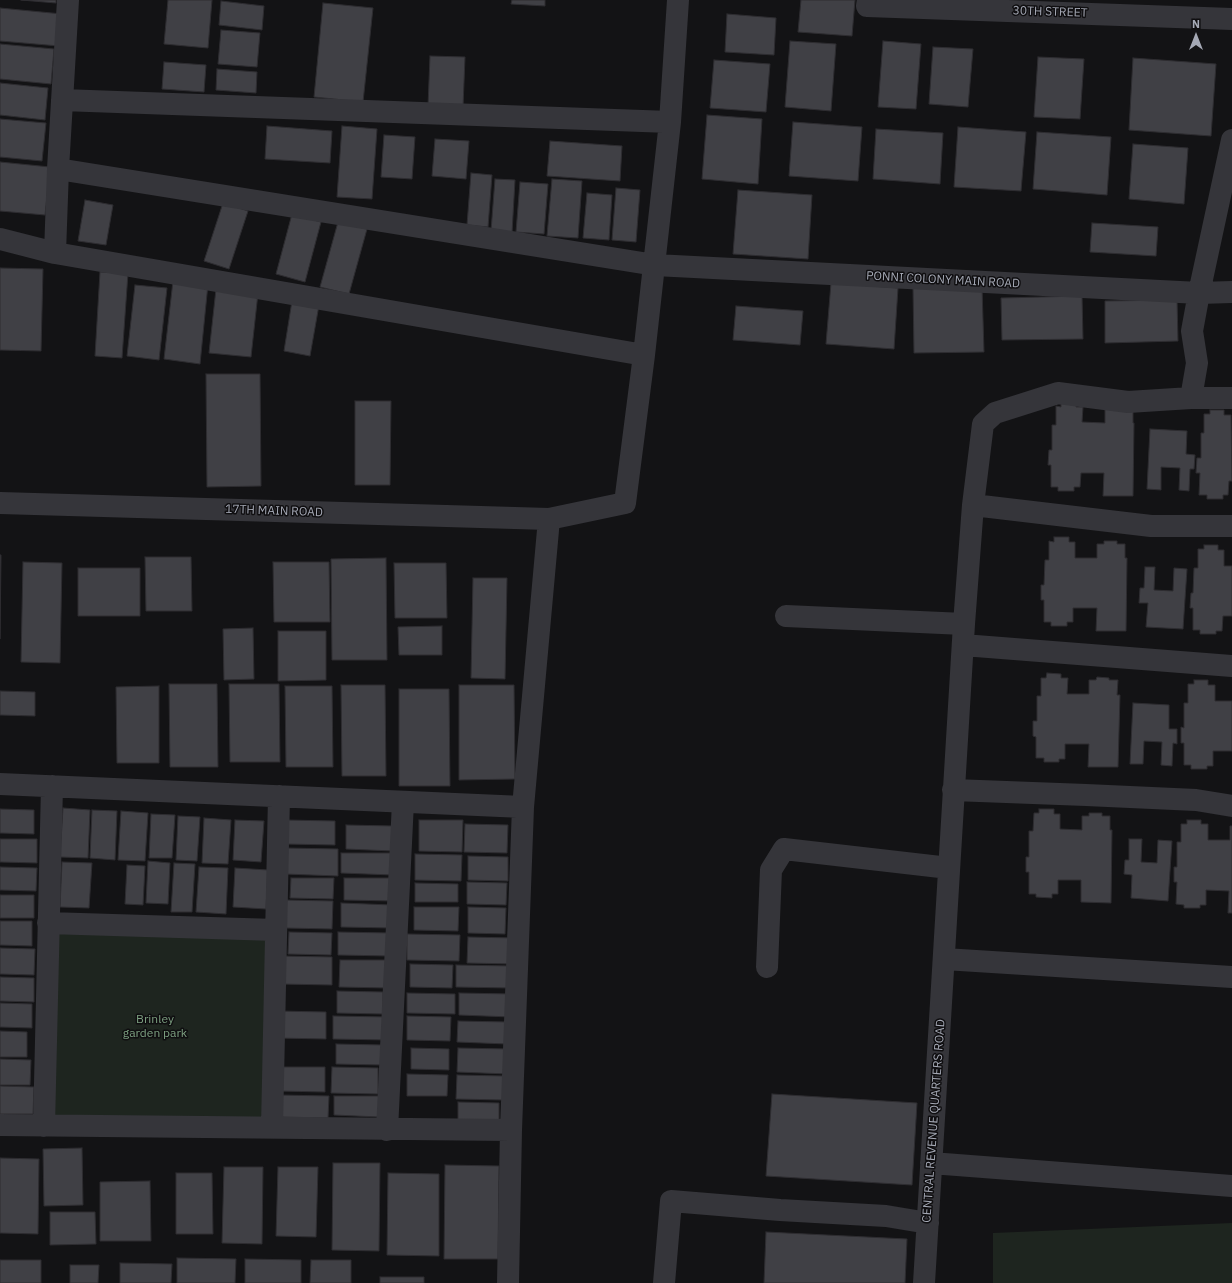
<!DOCTYPE html>
<style>
body{margin:0}
#map{position:relative;width:1232px;height:1283px;overflow:hidden;background:#131315;font-family:"IBM Plex Sans",sans-serif}
canvas{display:block}
.north{position:absolute;left:1176px;top:16px;width:40px;height:40px;-webkit-text-stroke:3px #0f0e10;paint-order:stroke;rotate:0deg;font-size:11px;font-weight:700;line-height:16px;text-align:center;color:#a5a9b5}
.north::after{content:'';display:block;margin:auto;width:14px;height:18px;background:#a5a9b5;clip-path:polygon(50% 0,100% 100%,50% 72%,0 100%)}
</style>
<div id="map">
<canvas width="1232" height="1283"></canvas>
<div class="north">N</div>
</div>
<script>
const g = document.querySelector('canvas').getContext('2d');
g.lineJoin = 'round';
function fillPath(path, color) { g.fillStyle = color; g.fill(path, 'evenodd'); }
const shape = rows => new Path2D(rows.map(r => 'M' + r).join(''));
function stroke(path, color, width, dash) { g.strokeStyle = color; g.lineWidth = width; g.lineCap = dash ? 'butt' : 'round'; g.setLineDash(dash || []); g.stroke(path); }
function write(font, color, halo, rows, align = 'center') {
  g.font = font + ' "IBM Plex Sans",sans-serif'; g.lineWidth = 3; g.setLineDash([]); g.textBaseline = 'middle'; g.strokeStyle = halo; g.fillStyle = color; for (const [text, x, y, turn = 0] of rows) {
    g.save(); g.translate(x, y); g.rotate((+turn || 0) * Math.PI / 180); g.textAlign = isNaN(turn) ? turn : align; if (halo) g.strokeText(text, 0, 0); g.fillText(text, 0, 0); g.restore();
  }
}
const green = shape([
 [48,923,276,930,272,1127,44,1126],
 [1232,1223,1232,1283,993,1283,993,1233]
]);
const building = shape([
 [21,0,56,0,56,3,21,0],
 [168,0,212,0,208,48,164,44,168,0],
 [512,0,545,0,545,6,511,4,512,0],
 [801,0,855,0,852,36,798,32,801,0],
 [221,1,264,6,262,30,219,25,221,1],
 [323,3,373,8,363,102,314,97,323,3],
 [0,8,62,14,59,46,0,41,0,8],
 [727,14,776,18,774,55,725,52,727,14],
 [221,30,260,33,257,67,218,64,221,30],
 [790,41,836,44,831,111,785,107,790,41],
 [883,41,921,44,916,109,878,107,883,41],
 [0,44,54,49,51,84,0,79,0,44],
 [933,47,973,49,968,107,929,104,933,47],
 [430,56,465,57,463,107,428,106,430,56],
 [1038,57,1084,59,1080,119,1034,117,1038,57],
 [1133,58,1216,64,1211,136,1129,130,1133,58],
 [714,60,770,64,766,112,710,108,714,60],
 [164,62,206,65,204,92,162,89,164,62],
 [217,69,257,72,256,93,216,90,217,69],
 [0,83,48,88,45,120,0,115,0,83],
 [707,115,762,119,758,184,702,179,707,115],
 [0,119,46,123,42,161,0,157,0,119],
 [793,122,862,127,858,181,789,176,793,122],
 [267,126,332,131,330,163,265,159,267,126],
 [342,126,377,129,372,199,337,197,342,126],
 [958,127,1026,132,1021,191,954,187,958,127],
 [876,129,943,133,940,184,873,179,876,129],
 [1037,132,1111,137,1107,195,1033,189,1037,132],
 [384,135,415,137,412,179,381,177,384,135],
 [435,139,469,141,466,179,432,176,435,139],
 [550,141,622,146,620,181,547,176,550,141],
 [1133,144,1188,148,1184,204,1129,199,1133,144],
 [0,162,50,167,45,215,0,211,0,162],
 [471,173,492,175,488,227,467,225,471,173],
 [495,179,515,180,512,233,491,231,495,179],
 [552,179,582,181,578,238,547,236,552,179],
 [520,182,548,184,544,234,516,232,520,182],
 [616,188,640,190,636,242,612,240,616,188],
 [738,190,812,195,808,259,733,254,738,190],
 [587,193,612,195,609,240,583,238,587,193],
 [85,200,113,205,106,245,78,241,85,200],
 [223,203,248,211,229,269,204,261,223,203],
 [292,214,321,222,305,282,276,274,292,214],
 [338,222,367,229,349,294,320,287,338,222],
 [1092,223,1158,227,1156,256,1090,252,1092,223],
 [0,268,43,269,41,351,0,350,0,268],
 [100,272,128,273,122,358,95,356,100,272],
 [173,281,208,284,200,364,164,359,173,281],
 [831,283,898,288,894,349,826,344,831,283],
 [135,285,167,288,159,360,127,356,135,285],
 [982,287,984,352,914,353,913,288,982,287],
 [216,289,258,293,251,357,209,353,216,289],
 [1082,296,1083,339,1002,340,1001,298,1082,296],
 [1177,300,1178,341,1105,343,1105,301,1177,300],
 [292,301,319,305,310,356,284,351,292,301],
 [736,306,803,311,800,345,733,340,736,306],
 [206,374,260,374,261,486,207,487,206,374],
 [355,401,391,401,390,485,355,485,355,401],
 [1061,402,1076,402,1076,407,1083,407,1082,422,1105,423,1105,409,1133,409,1133,423,1134,423,1133,496,1103,496,1104,473,1081,473,1080,487,1074,487,1074,491,1058,491,1058,487,1051,487,1051,465,1048,465,1049,450,1052,450,1052,425,1056,425,1056,406,1061,407,1061,402],
 [1210,410,1224,410,1224,415,1231,415,1232,481,1229,481,1228,495,1223,495,1223,499,1207,499,1207,495,1199,495,1200,473,1196,473,1197,458,1201,458,1201,433,1204,433,1204,414,1210,414,1210,410],
 [1150,429,1187,431,1186,454,1195,455,1194,469,1190,469,1189,491,1179,490,1180,468,1161,467,1161,490,1147,489,1150,429],
 [1054,537,1069,537,1069,542,1075,542,1075,558,1097,558,1097,544,1104,544,1104,541,1117,541,1117,544,1125,544,1125,558,1127,558,1126,631,1096,631,1097,608,1073,608,1073,622,1067,622,1067,626,1051,626,1051,622,1044,622,1044,600,1041,600,1041,585,1044,585,1045,560,1049,560,1049,541,1054,542,1054,537],
 [1204,545,1218,545,1218,550,1224,550,1224,566,1232,566,1232,616,1223,616,1222,631,1216,631,1216,634,1200,634,1200,630,1193,630,1193,608,1190,608,1191,593,1193,593,1194,568,1198,568,1198,549,1204,549,1204,545],
 [0,555,1,555,0,639,0,555],
 [145,557,191,557,192,611,146,611,145,557],
 [386,558,387,660,332,660,331,559,386,558],
 [23,562,62,563,60,663,21,662,23,562],
 [273,562,329,562,330,622,274,622,273,562],
 [394,563,446,563,447,618,395,618,394,563],
 [1145,567,1155,567,1154,590,1173,591,1174,568,1187,569,1183,629,1146,627,1148,603,1139,603,1140,588,1144,588,1145,567],
 [78,568,140,568,140,616,78,616,78,568],
 [473,578,507,578,505,679,471,678,473,578],
 [442,626,442,655,399,655,398,627,442,626],
 [253,628,254,679,224,680,223,629,253,628],
 [278,631,326,631,326,680,278,681,278,631],
 [1047,673,1061,674,1061,678,1068,678,1067,694,1089,694,1089,680,1096,680,1097,677,1109,678,1109,680,1118,680,1117,695,1120,695,1118,767,1088,767,1089,744,1065,744,1065,759,1059,759,1059,762,1044,762,1044,758,1036,758,1036,737,1033,736,1033,721,1037,721,1037,696,1041,696,1041,678,1046,678,1047,673],
 [1194,680,1208,680,1208,685,1215,685,1215,701,1232,701,1232,751,1213,751,1213,766,1207,766,1207,769,1191,769,1191,765,1184,765,1184,743,1181,743,1181,727,1184,728,1184,703,1188,703,1188,684,1194,684,1194,680],
 [169,684,217,684,218,767,170,767,169,684],
 [229,684,279,684,280,762,230,762,229,684],
 [341,685,385,685,386,776,342,776,341,685],
 [459,685,514,685,515,779,459,780,459,685],
 [159,686,159,763,117,763,116,687,159,686],
 [285,686,332,686,333,767,286,767,285,686],
 [399,689,449,689,450,786,399,786,399,689],
 [0,691,35,692,35,716,0,715,0,691],
 [1133,703,1169,705,1169,729,1177,729,1177,744,1173,743,1172,766,1161,765,1162,742,1144,741,1143,764,1130,764,1133,703],
 [63,808,90,810,88,858,60,857,63,808],
 [0,809,34,810,34,834,0,833,0,809],
 [1039,809,1054,809,1054,814,1060,814,1060,829,1082,830,1082,816,1089,816,1089,813,1102,813,1102,816,1110,816,1110,830,1112,830,1111,903,1081,902,1081,880,1058,880,1058,894,1052,894,1052,898,1036,897,1036,894,1029,894,1029,872,1026,872,1026,857,1029,857,1029,831,1033,831,1034,813,1039,813,1039,809],
 [92,810,117,811,115,860,90,858,92,810],
 [121,811,148,813,145,861,118,860,121,811],
 [151,814,175,815,172,858,149,858,151,814],
 [178,816,200,817,197,861,176,860,178,816],
 [204,818,231,820,228,864,202,863,204,818],
 [235,820,264,821,261,862,233,860,235,820],
 [286,820,335,821,335,845,285,844,286,820],
 [419,820,463,820,462,852,419,851,419,820],
 [1187,820,1201,820,1201,824,1208,824,1208,840,1230,840,1230,826,1232,826,1232,913,1228,913,1229,891,1206,890,1206,905,1200,905,1200,908,1184,908,1184,905,1176,904,1177,882,1174,882,1174,867,1177,867,1177,842,1181,842,1181,824,1187,824,1187,820],
 [465,824,508,825,507,853,464,852,465,824],
 [346,825,393,826,393,851,346,849,346,825],
 [0,839,37,839,37,863,0,862,0,839],
 [1129,839,1142,839,1141,862,1157,863,1158,840,1172,841,1168,901,1131,898,1132,875,1124,874,1125,860,1129,860,1129,839],
 [286,848,338,849,338,876,285,874,286,848],
 [341,853,393,853,393,875,341,873,341,853],
 [415,854,462,855,461,881,415,880,415,854],
 [468,856,508,857,508,881,468,880,468,856],
 [148,861,170,863,168,904,146,903,148,861],
 [62,862,92,863,89,908,60,907,62,862],
 [174,863,195,864,192,912,171,912,174,863],
 [127,865,145,866,143,905,125,904,127,865],
 [0,867,37,868,36,891,0,890,0,867],
 [199,867,228,868,226,914,196,912,199,867],
 [235,868,268,870,266,909,233,907,235,868],
 [291,878,334,878,333,899,290,898,291,878],
 [344,878,393,878,393,901,344,900,344,878],
 [467,882,507,883,506,905,467,904,467,882],
 [415,883,458,884,458,902,415,902,415,883],
 [0,895,34,895,34,918,0,918,0,895],
 [285,900,333,901,332,929,285,928,285,900],
 [341,903,392,905,391,928,341,927,341,903],
 [414,907,459,907,458,931,414,930,414,907],
 [468,907,506,908,505,934,468,933,468,907],
 [0,921,32,921,32,946,0,945,0,921],
 [289,932,332,933,331,955,288,954,289,932],
 [338,932,390,933,389,956,338,955,338,932],
 [407,934,460,935,459,961,407,960,407,934],
 [468,937,515,938,515,964,467,963,468,937],
 [0,948,35,949,34,975,0,974,0,948],
 [280,956,332,957,332,985,280,984,280,956],
 [340,960,387,960,387,988,339,987,340,960],
 [410,964,453,965,452,988,410,987,410,964],
 [456,965,511,966,510,988,456,987,456,965],
 [0,977,34,978,34,1002,0,1001,0,977],
 [337,991,383,992,383,1014,337,1013,337,991],
 [407,993,455,994,455,1014,407,1013,407,993],
 [459,993,511,994,511,1017,459,1015,459,993],
 [0,1003,32,1004,32,1028,0,1027,0,1003],
 [277,1011,326,1012,326,1039,276,1038,277,1011],
 [333,1016,388,1017,387,1040,333,1039,333,1016],
 [407,1016,451,1017,450,1041,407,1040,407,1016],
 [458,1021,508,1022,507,1044,457,1042,458,1021],
 [0,1031,27,1032,27,1057,0,1057,0,1031],
 [336,1044,383,1045,382,1065,336,1064,336,1044],
 [411,1048,449,1049,449,1070,411,1069,411,1048],
 [458,1048,508,1049,508,1074,457,1072,458,1048],
 [0,1059,31,1060,30,1085,0,1085,0,1059],
 [279,1067,325,1067,325,1092,278,1091,279,1067],
 [332,1067,378,1068,378,1094,331,1093,332,1067],
 [407,1074,448,1075,447,1096,407,1096,407,1074],
 [457,1075,503,1076,503,1100,456,1099,457,1075],
 [0,1086,34,1087,33,1114,0,1114,0,1086],
 [772,1094,917,1103,912,1185,766,1176,772,1094],
 [279,1095,329,1096,328,1118,279,1117,279,1095],
 [334,1096,379,1096,379,1117,334,1115,334,1096],
 [458,1102,499,1103,499,1127,458,1126,458,1102],
 [82,1148,83,1205,44,1206,43,1149,82,1148],
 [0,1158,39,1159,38,1234,0,1233,0,1158],
 [333,1163,380,1163,379,1251,332,1250,333,1163],
 [445,1165,499,1166,498,1259,444,1259,445,1165],
 [224,1167,263,1167,262,1244,222,1243,224,1167],
 [278,1167,318,1167,316,1237,276,1236,278,1167],
 [176,1173,212,1173,213,1234,176,1234,176,1173],
 [388,1173,439,1174,439,1256,387,1255,388,1173],
 [150,1181,151,1241,100,1241,100,1182,150,1181],
 [50,1212,95,1212,96,1244,50,1245,50,1212],
 [766,1232,907,1239,905,1283,764,1283,766,1232],
 [177,1258,236,1259,235,1283,177,1283,177,1258],
 [245,1259,301,1260,301,1283,245,1283,245,1259],
 [0,1260,41,1260,41,1283,0,1283,0,1260],
 [311,1260,351,1260,351,1283,310,1283,311,1260],
 [120,1263,172,1264,171,1283,120,1283,120,1263],
 [70,1265,99,1265,98,1283,70,1283,70,1265],
 [380,1277,424,1277,424,1283,380,1283,380,1277]
]);
const minor = shape([
 [868,0,867,6,1232,19],
 [62,100,670,122],
 [58,169,655,265,1199,293,1232,292],
 [0,239,55,253,644,355],
 [55,253,58,169,68,0],
 [1191,398,1232,398],
 [0,503,549,519],
 [973,505,1151,526,1232,526],
 [786,616,964,624],
 [963,645,1232,666],
 [0,784,523,807],
 [953,790,1086,795,1196,800,1232,806],
 [48,923,276,930],
 [944,959,1232,977],
 [767,967,771,870,784,849,949,868],
 [0,1125,511,1130],
 [44,1126,52,786],
 [272,1127,279,796],
 [387,1130,403,802],
 [931,1163,1232,1186],
 [508,1283,511,1130,523,807,549,519,625,503,644,355,670,122,678,0],
 [664,1283,671,1201,780,1210,886,1216,928,1223],
 [924,1283,964,624,973,505,983,424,995,413,1058,393,1128,402,1191,398,1197,363,1192,331,1199,293,1232,140]
]);
const streetNames = [
 ["30TH STREET",1050,12,2],
 ["PONNI COLONY MAIN ROAD",943,280,3],
 ["17TH MAIN ROAD",274,511,2],
 ["CENTRAL REVENUE QUARTERS ROAD",934,1121,-86]
];
const parkNames = [
 ["Brinley",155,1020],
 ["garden park",155,1034]
];
fillPath(green, '#1e251f');
fillPath(building, '#404045');
stroke(building, '#2e2d31', 1);
stroke(minor, '#35353a', 22);
write('12px', '#a5a9b5', '#0f0e10', streetNames);
write('12px', '#7da081', '#0f0e10', parkNames);
</script>
